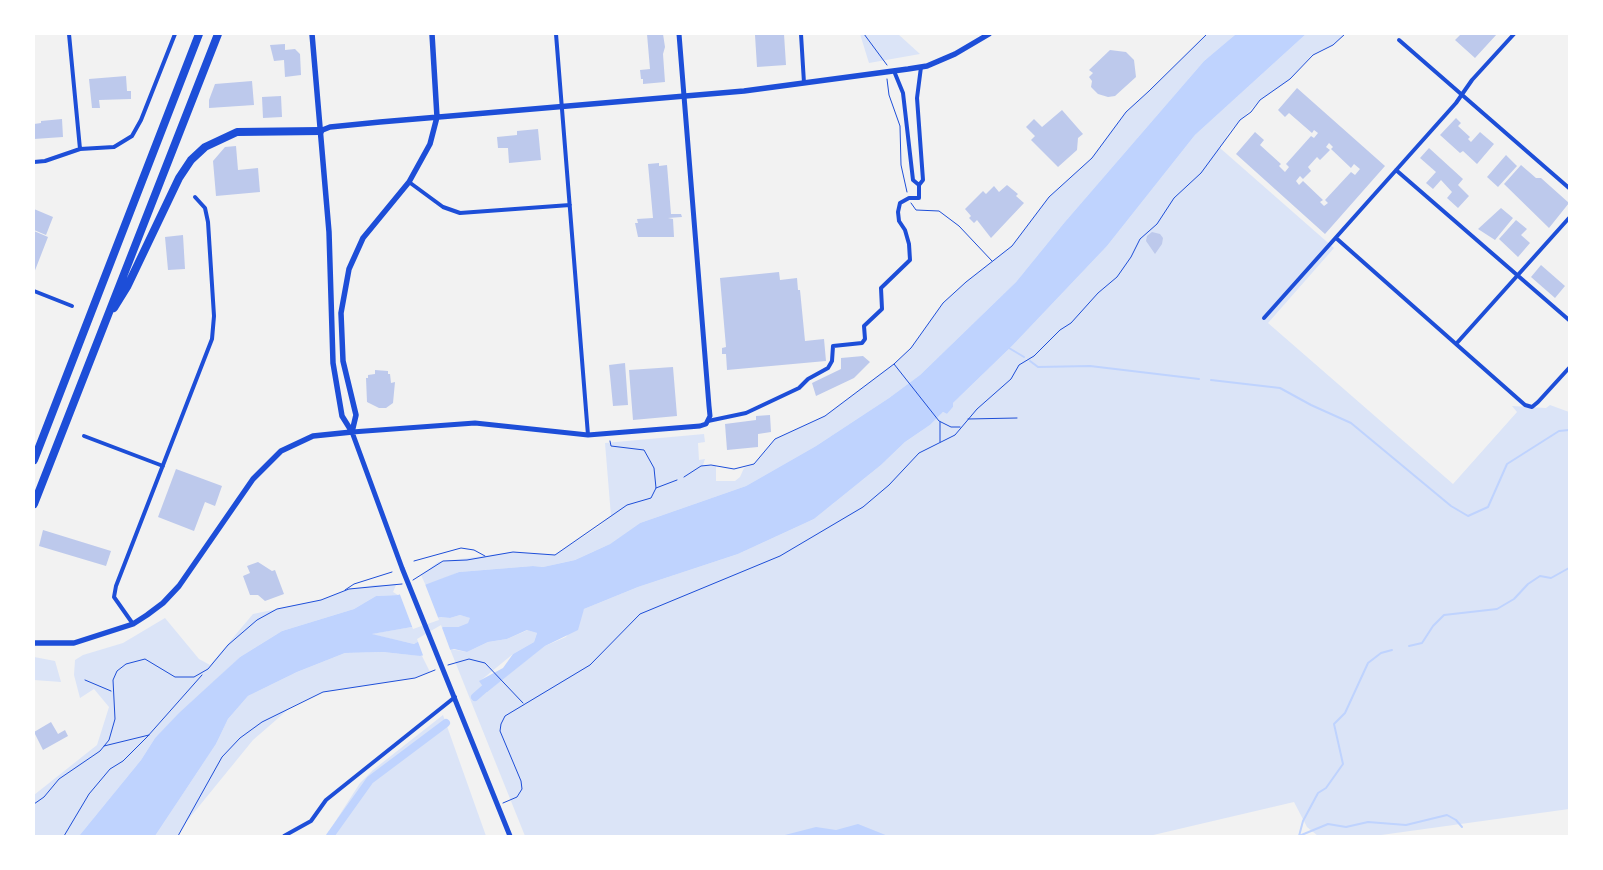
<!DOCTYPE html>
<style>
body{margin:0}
#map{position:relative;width:1603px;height:870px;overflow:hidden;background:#f2f2f2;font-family:Lora,serif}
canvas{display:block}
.frame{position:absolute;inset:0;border:35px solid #fff;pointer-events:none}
</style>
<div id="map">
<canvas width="1603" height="870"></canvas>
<div class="frame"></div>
</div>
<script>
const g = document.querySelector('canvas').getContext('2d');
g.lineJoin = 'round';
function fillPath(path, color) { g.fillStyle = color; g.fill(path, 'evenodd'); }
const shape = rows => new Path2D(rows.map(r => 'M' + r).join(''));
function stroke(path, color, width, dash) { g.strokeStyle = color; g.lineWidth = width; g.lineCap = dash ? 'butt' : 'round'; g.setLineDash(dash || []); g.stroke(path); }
const green = shape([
 [860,34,898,34,920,54,869,63],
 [1207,34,1236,34,1204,61,1064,223,1016,282,920,375,889,398,816,446,746,486,640,523,610,544,575,560,543,567,533,566,459,572,426,586,421,575,438,562,513,552,555,555,598,527,611,516,605,443,704,434,705,442,698,443,699,460,705,459,703,465,716,466,716,481,735,481,740,477,744,468,754,464,775,439,825,416,894,364,911,348,943,303,966,282,1012,246,1049,197,1092,158,1126,112,1149,91],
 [1306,34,1345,34,1333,45,1312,55,1290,79,1260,100,1229,132,1220,148,1334,248,1268,323,1453,484,1517,412,1512,406,1546,408,1550,405,1569,412,1569,809,1374,836,1318,836,1307,827,1294,802,1149,836,525,836,450,649,467,652,488,642,507,639,528,630,537,633,534,642,513,654,480,681,487,691,545,646,566,637,584,609,638,587,738,554,814,519,881,465,905,442,930,425,943,412,947,414,953,407,953,403,1013,345,1107,246,1195,135],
 [375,585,396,585,393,592,398,595,376,596,354,609,282,631,240,657,155,738,141,760,79,836,34,836,34,795,97,745,109,707,94,689,80,698,74,675,75,660,83,655,123,643,165,618,199,659,210,665,253,614,321,600,349,589],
 [460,615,471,618,468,623,458,627,443,627,414,644,370,634,412,627,440,617,450,618],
 [383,652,422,656,430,672,414,678,323,692,291,707,253,740,187,821,178,836,155,836,216,744,228,719,248,696,297,672,345,653],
 [34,657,55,661,61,682,34,680],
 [443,715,486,836,326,836,360,783,373,770]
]);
const water = shape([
 [1236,34,1306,34,1195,135,1107,246,1013,345,953,403,953,407,947,414,943,412,930,425,905,442,881,465,814,519,738,554,638,587,584,609,578,630,545,646,487,692,479,681,503,668,513,654,534,642,537,633,527,630,507,639,488,642,467,652,454,649,420,656,383,652,345,653,297,672,248,696,228,719,216,744,155,836,79,836,141,760,155,738,179,713,240,657,282,631,354,609,376,596,398,595,459,572,533,566,543,567,575,560,610,544,640,523,746,486,816,446,889,398,920,375,1016,282,1064,223,1204,61],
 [460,615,470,618,468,623,458,627,443,627,414,644,372,634,412,627,440,617,450,618],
 [858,824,888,836,781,836,816,827,836,830]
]);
const pier = shape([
 [425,584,439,620,413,629,399,592],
 [441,625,451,652,424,658,417,639]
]);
const stream = shape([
 [1009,348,1024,357],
 [1030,361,1038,367,1090,366,1199,379],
 [1211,380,1280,388,1311,405,1351,423,1451,506,1468,516,1488,507,1507,464,1559,431,1569,430],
 [1409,646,1422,643,1433,626,1444,615,1497,609,1514,599,1528,584,1540,576,1551,578,1569,568],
 [1299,836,1303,821,1318,793,1326,788,1343,764,1334,724,1345,713,1368,663,1381,653,1392,650],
 [1299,836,1328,824,1346,827,1368,822,1406,825,1447,815,1456,820,1462,827]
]);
const canal = shape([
 [475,697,492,682],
 [330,836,370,780,446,723]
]);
const building = shape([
 [647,34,663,34,665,47,663,54,665,82,643,84,643,79,641,79,640,70,650,69],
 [765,34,784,34,786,65,757,67,755,35],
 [1461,34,1497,34,1475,58,1455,40],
 [285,44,285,50,295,49,300,54,301,75,285,77,284,60,274,61,270,45],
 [1110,50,1126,52,1134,60,1136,77,1115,96,1108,97,1098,94,1091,87,1092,81,1089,77,1093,73,1089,70],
 [126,76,127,91,131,91,131,99,99,100,100,108,92,108,89,79],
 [252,81,254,105,209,108,209,100,215,84],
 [1297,88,1385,166,1325,234,1236,154,1255,132,1264,140,1260,145,1281,164,1279,166,1285,172,1289,167,1286,164,1311,136,1314,138,1318,133,1314,130,1312,133,1289,113,1285,117,1278,110],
 [1329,143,1333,147,1331,149,1351,168,1354,164,1360,169,1355,175,1351,172,1325,200,1328,203,1324,206,1320,202,1323,200,1303,181,1299,185,1296,181,1300,176,1303,179,1311,171,1308,167,1317,157,1320,160,1330,150,1326,147],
 [281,96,282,117,263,118,262,97],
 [1062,110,1083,134,1078,138,1077,150,1058,167,1031,140,1035,136,1026,127,1034,119,1042,127],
 [1456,118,1461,123,1458,126,1470,137,1468,139,1471,142,1480,132,1494,144,1477,164,1463,151,1460,153,1440,135],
 [62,119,63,137,34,139,34,124,41,123,41,121],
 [538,129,541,160,509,163,508,148,498,148,497,137,517,135,517,131],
 [236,146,238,170,258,168,260,192,216,196,213,161,225,147],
 [1429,148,1463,179,1458,185,1469,196,1458,208,1447,198,1452,192,1441,180,1433,189,1426,183,1436,172,1420,158],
 [1506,155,1517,166,1498,187,1487,177],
 [659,163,659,166,667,165,671,214,681,214,682,217,668,218,673,219,674,237,638,237,635,223,638,223,637,219,653,218,648,164],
 [1521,165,1536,178,1541,178,1569,203,1549,228,1504,184],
 [1007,185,1018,194,1016,196,1024,203,991,238,977,220,974,223,969,218,971,216,965,209,983,191,986,194,994,186,999,192],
 [1501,208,1513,218,1495,240,1478,229],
 [34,209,53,217,46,235,34,230],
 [1516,220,1527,229,1521,235,1530,243,1518,257,1499,239],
 [34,231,48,237,34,273],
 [1152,232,1160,234,1163,238,1162,244,1155,254,1146,241,1147,236],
 [183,235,185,269,168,270,165,237],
 [1541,265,1565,286,1555,298,1531,277],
 [779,272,780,280,797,278,798,290,800,290,805,341,824,339,826,361,727,370,726,354,722,354,722,348,726,347,720,278],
 [863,356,870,362,854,378,816,396,812,383,841,369,841,358],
 [625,363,628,405,613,406,609,365],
 [673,367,677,416,633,420,629,370],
 [375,370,388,371,388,374,390,374,391,383,395,382,393,403,386,408,379,408,367,402,366,378,368,378,368,375,375,374],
 [770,415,771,432,758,434,758,447,727,450,725,424,756,420,756,416],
 [176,469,222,486,215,506,205,502,194,531,158,517],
 [43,530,111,551,106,566,39,546],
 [258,562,272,571,275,570,284,594,265,601,258,595,250,595,243,576,250,573,247,566],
 [51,722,58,734,65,730,68,736,43,750,34,732]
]);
const path = shape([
 [864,34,887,65],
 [887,79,889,95,900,126,901,165,907,192],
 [911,203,916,210,939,211,959,226,992,261],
 [894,364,911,348,943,303,966,282,1012,246,1049,197,1092,158,1126,112,1149,91,1207,34],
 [968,419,1017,418],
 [940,422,940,442],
 [684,477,701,466,711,465,734,469,754,464,775,439,825,416,894,364,939,421,951,427,960,427],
 [656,488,677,480],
 [414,561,461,548,474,550,485,556],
 [413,580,443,561,467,560,513,552,555,555,627,505,651,498,656,488,654,468,644,450,611,446,610,441],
 [345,590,354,584,392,572],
 [448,665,469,659,485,663,523,703],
 [85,680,111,691],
 [104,746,149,735],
 [503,803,517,797,522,789,521,781,500,731,501,724,505,716,590,665,640,614,780,556,863,507,889,485,919,453,955,435,977,409,1011,379,1019,365,1034,356,1060,330,1071,323,1098,293,1117,277,1131,257,1140,239,1157,224,1174,198,1201,173,1240,120,1251,112,1260,100,1290,79,1313,55,1333,45,1345,34],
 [34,804,44,797,59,779,100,751,109,740,115,719,113,680,117,671,126,664,145,659,175,677,194,677,208,669,228,645,257,620,277,609,321,600,349,589,402,584],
 [34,817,34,819],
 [64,836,89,794,110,769,123,761,147,737,202,675],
 [178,836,222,757,240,738,262,722,323,692,415,678,435,670]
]);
const minor = shape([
 [69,34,80,149],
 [556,34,588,435],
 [801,34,804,83],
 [1399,40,1569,188],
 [894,71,903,93,913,180,919,185],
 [34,162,45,161,80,149,114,147,132,136,141,120,175,34],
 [1396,170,1569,320],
 [409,182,443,207,460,213,570,205],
 [1336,238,1525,405,1532,407,1538,402,1569,368],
 [34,291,72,306],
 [1264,318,1456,103,1472,80,1514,34],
 [1456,344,1569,218],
 [708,421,746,413,799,388,808,379,828,368,832,361,833,346,862,343,865,339,864,326,882,309,881,288,910,260,909,244,905,230,899,221,898,212,900,203,909,198,919,198,919,185,923,180,917,98,921,67],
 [84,436,163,466],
 [133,624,114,597,116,586,212,339,214,316,208,222,205,208,195,197],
 [284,836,311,821,326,800,455,697]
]);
const tertiary = shape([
 [510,836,402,568,352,432,475,423,588,435,700,426,706,424,710,416,709,406,679,34]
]);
const secondary = shape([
 [312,34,329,232,333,363,342,416,352,432],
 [320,131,330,127,380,122,744,91,908,69,927,66,955,54,989,34],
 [352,432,356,415,343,361,341,313,349,269,363,238,409,182,430,144,437,117,432,34],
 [34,643,74,643,133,624,147,615,163,603,179,586,253,479,281,451,313,436,352,432]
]);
const motorway = shape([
 [114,308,127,287,179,178,191,160,205,147,237,132,320,131],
 [34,460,199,34],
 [34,504,218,34]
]);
fillPath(green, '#dbe4f7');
fillPath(water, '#bfd3fe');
fillPath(pier, '#f2f2f2');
stroke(stream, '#bfd3fe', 2);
stroke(canal, '#bfd3fe', 8);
fillPath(building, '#bdc9ec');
stroke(path, '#1d4ed8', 1);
stroke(minor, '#1d4ed8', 4);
stroke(tertiary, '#1d4ed8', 5);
stroke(secondary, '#1d4ed8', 5.5);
stroke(motorway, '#1d4ed8', 8);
</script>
